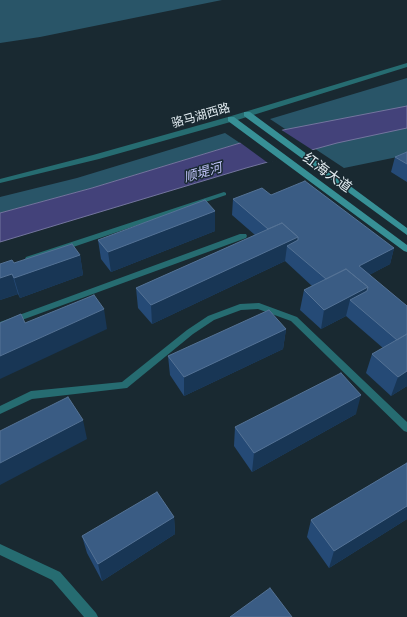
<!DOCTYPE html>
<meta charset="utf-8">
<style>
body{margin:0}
canvas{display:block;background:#192931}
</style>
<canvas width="407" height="617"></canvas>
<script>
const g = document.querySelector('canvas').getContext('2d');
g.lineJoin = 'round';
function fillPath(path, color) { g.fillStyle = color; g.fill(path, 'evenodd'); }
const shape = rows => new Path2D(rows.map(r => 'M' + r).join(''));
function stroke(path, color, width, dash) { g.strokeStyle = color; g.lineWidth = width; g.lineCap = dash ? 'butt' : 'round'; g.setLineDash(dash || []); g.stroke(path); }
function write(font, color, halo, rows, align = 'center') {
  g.font = font + ' "Libre Baskerville","Noto Sans SC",serif'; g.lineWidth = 3; g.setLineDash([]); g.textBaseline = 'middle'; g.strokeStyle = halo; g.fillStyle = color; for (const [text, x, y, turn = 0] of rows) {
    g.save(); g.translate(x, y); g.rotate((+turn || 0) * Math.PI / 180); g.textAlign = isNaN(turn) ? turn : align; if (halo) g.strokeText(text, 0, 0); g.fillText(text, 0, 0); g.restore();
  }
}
const green = shape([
 [0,0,222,0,40,37,0,43],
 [407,78,407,155,344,168,270,119],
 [225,133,240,143,92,188,0,213,0,197,77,178]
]);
const water = shape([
 [407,106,407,128,337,143,246,168,0,242,0,213,92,188,283,130,407,106]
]);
const pier = shape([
 [280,129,314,151,268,163,238,141]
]);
const service = shape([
 [224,192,226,193,226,195,32,261,29,261,25,259,26,257,224,192],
 [240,234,246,234,247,236,246,238,0,328,0,322,240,234],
 [259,303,297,317,407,422,407,432,404,431,291,321,258,309,241,310,214,320,193,334,127,388,32,399,0,414,0,406,31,391,122,382,187,330,208,316,240,304,259,303],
 [0,544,60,572,96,613,98,617,84,617,52,580,0,555,0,544]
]);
const tertiary = shape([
 [407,63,407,67,234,121,99,159,0,183,0,179,93,155,228,117,407,63]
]);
const secondary = shape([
 [244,112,250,112,407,228,407,235,244,116,244,112],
 [228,117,234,117,407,245,407,252,404,251,228,121,228,117]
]);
const wall = shape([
 [407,152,407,182,391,172,395,157],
 [271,195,394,248,390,264,369,275,407,306,407,386,391,396,366,373,372,354,383,348,346,316,321,329,300,310,304,290,312,286,285,261,152,324,138,308,136,288,255,235,232,215,233,199],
 [215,211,215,231,111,272,101,259,98,240],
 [80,255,83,275,20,298,18,294,0,300,14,263],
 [286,329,283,349,184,396,170,375,168,356],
 [356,414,252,472,234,446,235,427],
 [407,463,407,519,329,568,307,537,311,520],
 [174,517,175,534,102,581,87,553,82,536]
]);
const shadedWall = shape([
 [215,211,215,231,111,272,108,252],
 [298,237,296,253,287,246,285,261,152,324,151,305],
 [394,248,390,264,356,282,359,266],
 [80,255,83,275,20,298,14,278],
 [12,274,18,294,0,300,0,278],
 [368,287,363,307,350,300,346,316,321,329,324,310],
 [104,309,107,329,0,379,0,356],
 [286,329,283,349,184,396,184,377],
 [407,371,407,386,391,396,398,377],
 [361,395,356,414,252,472,254,453],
 [83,420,87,439,0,485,0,463],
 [407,506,407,519,329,568,334,551],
 [174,517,175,534,102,581,98,564]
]);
const building = shape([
 [407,152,407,164,395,157,407,152],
 [305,181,394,248,359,266,407,306,407,334,397,340,350,300,367,291,368,287,346,269,326,279,287,246,298,240,298,237,282,223,268,229,233,199,262,188,271,195,305,181],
 [205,200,215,211,108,252,98,240,205,200],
 [282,223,298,237,151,305,136,288,282,223],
 [72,244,80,255,14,278,12,274,0,278,0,264,12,260,14,263,72,244],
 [346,269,368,287,324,310,304,290,346,269],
 [94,295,104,309,0,356,0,323,21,314,25,323,94,295],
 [269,310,286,329,184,377,168,356,269,310],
 [407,334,407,371,398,377,372,354,407,334],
 [341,373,361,395,254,453,235,427,341,373],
 [68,397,83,420,0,463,0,431,68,397],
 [407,463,407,506,334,551,311,520,407,463],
 [157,492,174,517,98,564,82,536,157,492],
 [270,588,292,617,230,617,270,588]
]);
const farStreetnames = [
 ["骆马湖西路",201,116,-16]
];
const farWaternames = [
 ["顺堤河",203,173,-16]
];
const streetNames = [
 ["红海大道",327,173,36]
];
fillPath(green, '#295568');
fillPath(water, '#43427a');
stroke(water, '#73759e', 1);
fillPath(pier, '#192931');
fillPath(service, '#266c71');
fillPath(tertiary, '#266c71');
fillPath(secondary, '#379096');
fillPath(wall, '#254a76');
fillPath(shadedWall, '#183655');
fillPath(building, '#3a5c84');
stroke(building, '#547295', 1);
write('12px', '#e3edf2', '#192931', farStreetnames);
write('italic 13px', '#bfc2f7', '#192931', farWaternames);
write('14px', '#e3edf2', '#192931', streetNames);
</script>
